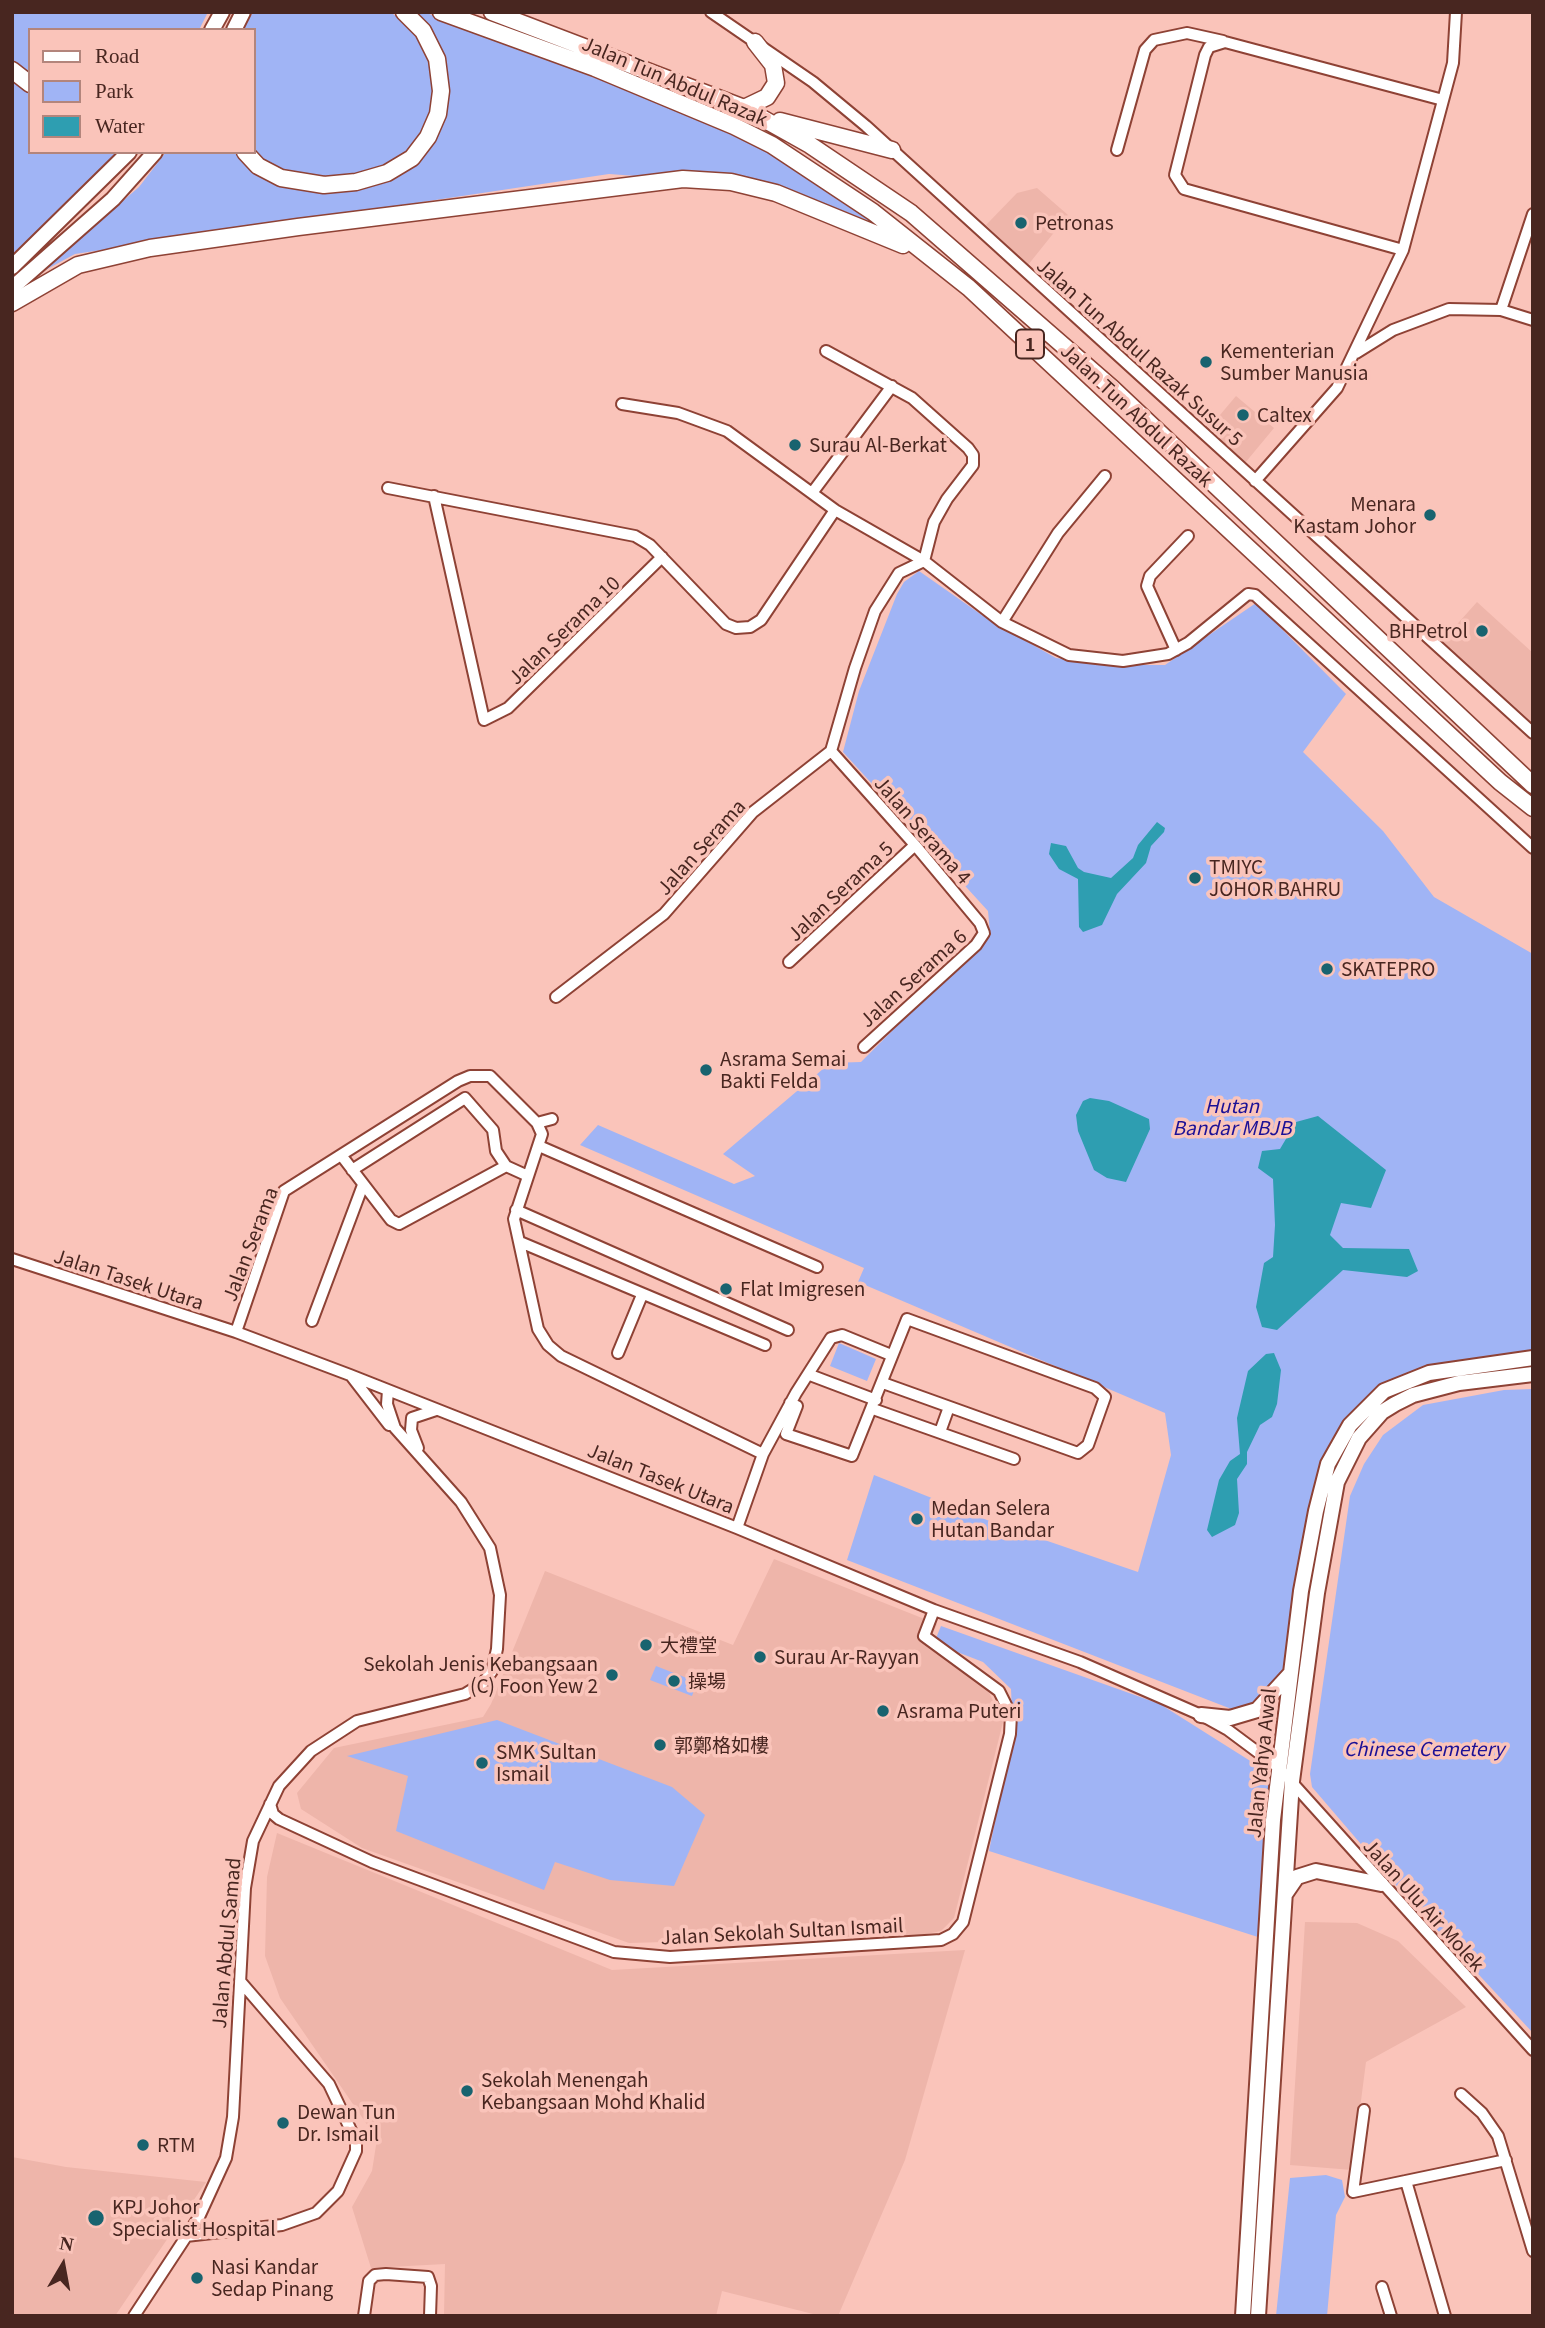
<!DOCTYPE html>
<meta charset="utf-8">
<style>
body{margin:0}
#map{position:relative;width:1545px;height:2328px;overflow:hidden;background:#fac4ba;font-family:Georgia,serif}
canvas{display:block}
.frame{position:absolute;inset:0;border:14px solid #482620;pointer-events:none}
.legend{position:absolute;left:28px;top:28px;width:228px;height:126px;box-sizing:border-box;background:#fac4ba;border:2px solid #b3857c;margin:0;padding:9px 12px;list-style:none;font-size:21px;color:#482620}
.legend li{display:flex;align-items:center;gap:14px;height:35px}
.legend b{width:35px;border:2px solid #b3857c}
.north{position:absolute;left:28px;top:2230px;width:70px;height:70px;-webkit-text-stroke:5px #fac4ba;paint-order:stroke;rotate:10deg;font-size:19px;font-weight:700;line-height:28px;text-align:center;color:#482620}
.north::after{content:'';display:block;margin:auto;width:24px;height:32px;background:#482620;clip-path:polygon(50% 0,100% 100%,50% 72%,0 100%)}
</style>
<div id="map">
<canvas width="1545" height="2328"></canvas>
<div class="frame"></div>
<ul class="legend">
<li><b style="height:9px;background:#fff"></b>Road</li>
<li><b style="height:19px;background:#a0b4f5"></b>Park</li>
<li><b style="height:19px;background:#2e9eb1"></b>Water</li>
</ul>
<div class="north">N</div>
</div>
<script>
const g = document.querySelector('canvas').getContext('2d');
g.lineJoin = 'round';
function fillPath(path, color) { g.fillStyle = color; g.fill(path, 'evenodd'); }
const shape = rows => new Path2D(rows.map(r => 'M' + r).join(''));
function stroke(path, color, width, dash) { g.strokeStyle = color; g.lineWidth = width; g.lineCap = dash ? 'butt' : 'round'; g.setLineDash(dash || []); g.stroke(path); }
function write(font, color, halo, rows, align = 'center') {
  g.font = font + ' Georgia,"Noto Sans SC",serif'; g.lineWidth = 7; g.setLineDash([]); g.textBaseline = 'middle'; g.strokeStyle = halo; g.fillStyle = color; for (const [text, x, y, turn = 0] of rows) {
    g.save(); g.translate(x, y); g.rotate((+turn || 0) * Math.PI / 180); g.textAlign = isNaN(turn) ? turn : align; if (halo) g.strokeText(text, 0, 0); g.fillText(text, 0, 0); g.restore();
  }
}
const built = shape([
 [1037,188,1068,215,1028,265,986,225,1017,193],
 [1236,396,1274,428,1245,463,1209,428],
 [1477,602,1533,653,1533,723,1442,641],
 [774,1559,937,1624,927,1647,987,1688,1003,1722,954,1918,941,1931,921,1935,629,1943,362,1848,301,1809,297,1793,334,1748,483,1717,491,1704,545,1571,733,1645],
 [277,1833,612,1970,965,1950,905,2160,838,2316,821,2316,722,2291,716,2316,444,2316,445,2264,371,2268,352,2207,372,2171,377,2139,280,1998,265,1956,267,1877],
 [1305,1922,1357,1923,1398,1941,1466,2007,1366,2062,1352,2170,1290,2165],
 [12,2157,66,2167,206,2182,115,2316,12,2316]
]);
const green = shape([
 [12,12,208,12,199,30,30,30,30,75,12,60],
 [253,12,390,12,409,25,425,49,435,76,434,104,420,136,401,160,375,172,308,180,268,167,254,152,254,30,243,30],
 [415,12,424,12,759,141,893,230,825,204,733,183,609,174,75,254,38,274,139,187,166,152,235,152,262,177,302,191,336,191,421,158,445,70,436,38],
 [12,81,30,91,30,152,120,152,12,255],
 [919,571,989,620,1056,658,1110,665,1165,665,1256,603,1346,694,1303,752,1383,831,1434,897,1533,954,1533,1351,1383,1387,1353,1411,1331,1440,1306,1531,1284,1666,1271,1696,1234,1710,847,1560,874,1475,992,1522,1138,1572,1171,1455,1165,1413,858,1282,864,1268,580,1145,598,1125,734,1184,755,1176,723,1154,830,1063,861,1062,990,933,988,911,843,752,859,691,897,594,904,582],
 [839,1343,876,1359,867,1381,830,1366],
 [1533,1389,1533,2033,1402,1892,1312,1787,1310,1774,1350,1496,1364,1464,1383,1435,1423,1405,1504,1390],
 [941,1626,1160,1704,1263,1769,1273,1783,1261,1938,989,1851,1013,1733,1011,1689,983,1662,934,1643],
 [656,1666,697,1682,692,1696,650,1680],
 [497,1720,672,1787,705,1815,674,1886,610,1880,555,1862,544,1890,396,1831,408,1776,347,1756],
 [1326,2175,1342,2180,1345,2197,1336,2215,1327,2316,1276,2316,1290,2178]
]);
const water = shape([
 [1157,822,1165,828,1164,832,1151,846,1146,863,1117,894,1102,925,1083,932,1079,927,1078,879,1059,869,1049,854,1051,843,1066,846,1078,868,1084,872,1111,878,1133,858,1138,845],
 [1090,1098,1109,1101,1149,1119,1150,1129,1126,1182,1107,1178,1094,1170,1078,1131,1076,1115,1083,1101],
 [1318,1116,1386,1170,1371,1208,1341,1203,1330,1235,1343,1248,1409,1249,1418,1271,1407,1277,1343,1270,1277,1330,1262,1327,1256,1307,1264,1263,1273,1257,1275,1225,1273,1179,1258,1168,1262,1151,1280,1149,1296,1122],
 [1274,1353,1281,1370,1277,1404,1272,1417,1260,1425,1247,1452,1247,1464,1237,1479,1239,1513,1235,1525,1212,1537,1207,1530,1219,1480,1230,1461,1240,1454,1237,1418,1248,1371,1266,1354]
]);
const minor = shape([
 [711,12,813,82,866,126,1533,733],
 [1117,150,1145,50,1154,40,1187,33,1223,41],
 [1403,250,1184,189,1175,175,1205,55,1209,47,1225,42,1443,100],
 [1501,310,1533,214],
 [1356,353,1393,330,1449,309,1501,310,1533,320],
 [622,404,678,413,727,431,835,510,924,561,1002,622,1069,655,1123,661,1168,654,1188,643,1248,594,1255,595,1533,848],
 [1255,481,1337,388,1403,250,1453,63,1456,12],
 [388,488,635,536,650,545,726,624,736,628,750,627,761,620,835,510],
 [812,493,892,386],
 [434,496,484,720,508,708,662,557],
 [1002,622,1058,533,1105,476],
 [1176,650,1147,586,1150,576,1188,536],
 [831,751,915,845,980,923,984,933,976,945,864,1047],
 [789,962,915,845],
 [556,997,664,914,753,812,831,751,855,668,875,611,899,573,924,561,934,522,947,499,973,465,973,455,968,448,912,398,826,351],
 [537,1123,552,1119],
 [539,1146,817,1267],
 [341,1155,391,1220,399,1224,506,1166,528,1176],
 [352,1170,465,1098,493,1130,496,1151,506,1166],
 [516,1210,788,1330],
 [520,1242,765,1345],
 [12,1259,236,1332,350,1375,737,1528,934,1610,1080,1662,1201,1715,1228,1730,1279,1768,1533,2050],
 [312,1321,363,1185],
 [236,1332,284,1191,458,1081,470,1076,490,1076,537,1123,542,1134,514,1219,538,1329,548,1345,561,1356,763,1454],
 [618,1353,642,1295],
 [810,1375,876,1400],
 [352,1377,389,1425],
 [790,1403,797,1406,786,1434,852,1456,907,1319,1095,1388,1105,1397,1088,1445,1078,1453,883,1383],
 [873,1409,1014,1459],
 [940,1432,949,1407],
 [418,1448,411,1430,412,1418,436,1410],
 [737,1528,763,1454,796,1393,831,1338,842,1335,891,1355],
 [270,1804,273,1814,279,1819,372,1862,614,1952,670,1957,941,1940,953,1934,963,1922,1010,1734,1011,1715,999,1691,924,1636,934,1610],
 [1461,2094,1482,2113,1498,2136,1533,2251],
 [1364,2110,1353,2192,1506,2160],
 [1406,2181,1445,2316],
 [186,2236,282,2225,316,2213,338,2191,356,2151,356,2141,329,2084,240,1981],
 [1382,2287,1391,2316],
 [134,2316,199,2217,226,2158,233,2117,245,1888,253,1841,279,1786,311,1751,357,1721,465,1694,483,1683,492,1671,497,1649,500,1595,490,1548,461,1502,395,1428,387,1404,388,1390],
 [364,2316,369,2281,375,2275,386,2274,428,2277,431,2286,430,2316]
]);
const major = shape([
 [212,30,222,12],
 [234,30,243,12],
 [12,267,129,152],
 [12,288,113,199,155,152],
 [1201,1715,1230,1718,1257,1710,1290,1674],
 [1286,1893,1297,1877,1316,1871,1381,1884],
 [1243,2316,1273,1820,1301,1591,1316,1511,1328,1464,1350,1425,1384,1391,1429,1373,1533,1358],
 [1258,2316,1292,1781,1317,1593,1337,1482,1359,1438,1382,1412,1395,1404,1413,1395,1459,1383,1533,1374]
]);
const highway = shape([
 [441,12,595,68,734,126,772,145,873,212,969,288,1500,782,1533,808],
 [492,12,744,108,810,145,911,213,1112,388,1533,785],
 [12,70,30,84],
 [744,108,767,97,776,83,773,65,755,42],
 [780,121,892,150],
 [245,152,258,166,281,178,324,185,356,182,387,173,412,158,428,137,438,114,441,91,437,59,423,31,404,12],
 [12,303,78,265,150,248,298,227,683,179,731,182,776,193,903,245]
]);
const markers = [
 [1021,223,7,"#18636f"],
 [1206,362,7,"#18636f"],
 [1243,415,7,"#18636f"],
 [795,445,7,"#18636f"],
 [1430,515,7,"#18636f"],
 [1482,631,7,"#18636f"],
 [1195,878,7,"#18636f"],
 [1327,969,7,"#18636f"],
 [706,1070,7,"#18636f"],
 [726,1289,7,"#18636f"],
 [917,1519,7,"#18636f"],
 [646,1645,7,"#18636f"],
 [760,1657,7,"#18636f"],
 [612,1675,7,"#18636f"],
 [674,1681,7,"#18636f"],
 [883,1711,7,"#18636f"],
 [660,1745,7,"#18636f"],
 [482,1763,7,"#18636f"],
 [467,2091,7,"#18636f"],
 [283,2123,7,"#18636f"],
 [143,2145,7,"#18636f"],
 [96,2218,9,"#18636f"],
 [197,2278,7,"#18636f"]
];
const shields = [
 [1030,344,28]
];
const shieldNames = [
 ["1",1030,344]
];
const streetNames = [
 ["Jalan Tun Abdul Razak",675,81,23],
 ["Jalan Tun Abdul Razak Susur 5",1140,352,42],
 ["Jalan Tun Abdul Razak",1137,415,43],
 ["Jalan Serama 10",564,630,-44],
 ["Jalan Serama 4",923,830,49],
 ["Jalan Serama",701,847,-48],
 ["Jalan Serama 5",840,891,-43],
 ["Jalan Serama 6",913,978,-42],
 ["Jalan Serama",250,1244,-69],
 ["Jalan Tasek Utara",129,1279,18],
 ["Jalan Tasek Utara",661,1478,22],
 ["Jalan Yahya Awal",1261,1763,-84],
 ["Jalan Ulu Air Molek",1424,1905,48],
 ["Jalan Sekolah Sultan Ismail",782,1931,-3],
 ["Jalan Abdul Samad",226,1943,-85]
];
const poiNames = [
 ["Petronas",1035,223],
 ["Kementerian",1220,351],
 ["Sumber Manusia",1220,373],
 ["Caltex",1257,415],
 ["Surau Al-Berkat",809,445],
 ["Menara",1416,504,"right"],
 ["Kastam Johor",1416,526,"right"],
 ["BHPetrol",1468,631,"right"],
 ["TMIYC",1209,867],
 ["JOHOR BAHRU",1209,889],
 ["SKATEPRO",1341,969],
 ["Asrama Semai",720,1059],
 ["Bakti Felda",720,1081],
 ["Flat Imigresen",740,1289],
 ["Medan Selera",931,1508],
 ["Hutan Bandar",931,1530],
 ["大禮堂",660,1645],
 ["Surau Ar-Rayyan",774,1657],
 ["Sekolah Jenis Kebangsaan",598,1664,"right"],
 ["(C) Foon Yew 2",598,1686,"right"],
 ["操場",688,1681],
 ["Asrama Puteri",897,1711],
 ["郭鄭格如樓",674,1745],
 ["SMK Sultan",496,1752],
 ["Ismail",496,1774],
 ["Sekolah Menengah",481,2080],
 ["Kebangsaan Mohd Khalid",481,2102],
 ["Dewan Tun",297,2112],
 ["Dr. Ismail",297,2134],
 ["RTM",157,2145],
 ["KPJ Johor",112,2207],
 ["Specialist Hospital",112,2229],
 ["Nasi Kandar",211,2267],
 ["Sedap Pinang",211,2289]
];
const parkNames = [
 ["Hutan",1232,1106],
 ["Bandar MBJB",1232,1128],
 ["Chinese Cemetery",1424,1749]
];
fillPath(built, '#eeb5aa');
fillPath(green, '#a0b4f5');
fillPath(water, '#2e9eb1');
stroke(minor, '#8e4235', 14);
stroke(major, '#8e4235', 18);
stroke(highway, '#8e4235', 19);
stroke(minor, '#fff', 10);
stroke(major, '#fff', 14);
stroke(highway, '#fff', 16);
for (const [x, y, r, color] of markers) { const dot = new Path2D(); dot.arc(x, y, r, 0, 2 * Math.PI); g.fillStyle = color; g.fill(dot); stroke(dot, '#fac4ba', 2.5); }
for (const [x, y, w] of shields) { const box = new Path2D(); box.roundRect(x - w / 2, y - 14.5, w, 29, 5); g.fillStyle = '#fac4ba'; g.fill(box); stroke(box, '#482620', 2); }
write('bold 18px', '#482620', null, shieldNames);
write('19px', '#482620', '#fac4ba', streetNames);
write('19px', '#482620', '#fac4ba', poiNames, 'left');
write('italic 19px', '#1b1096', '#fac4ba', parkNames);
</script>
